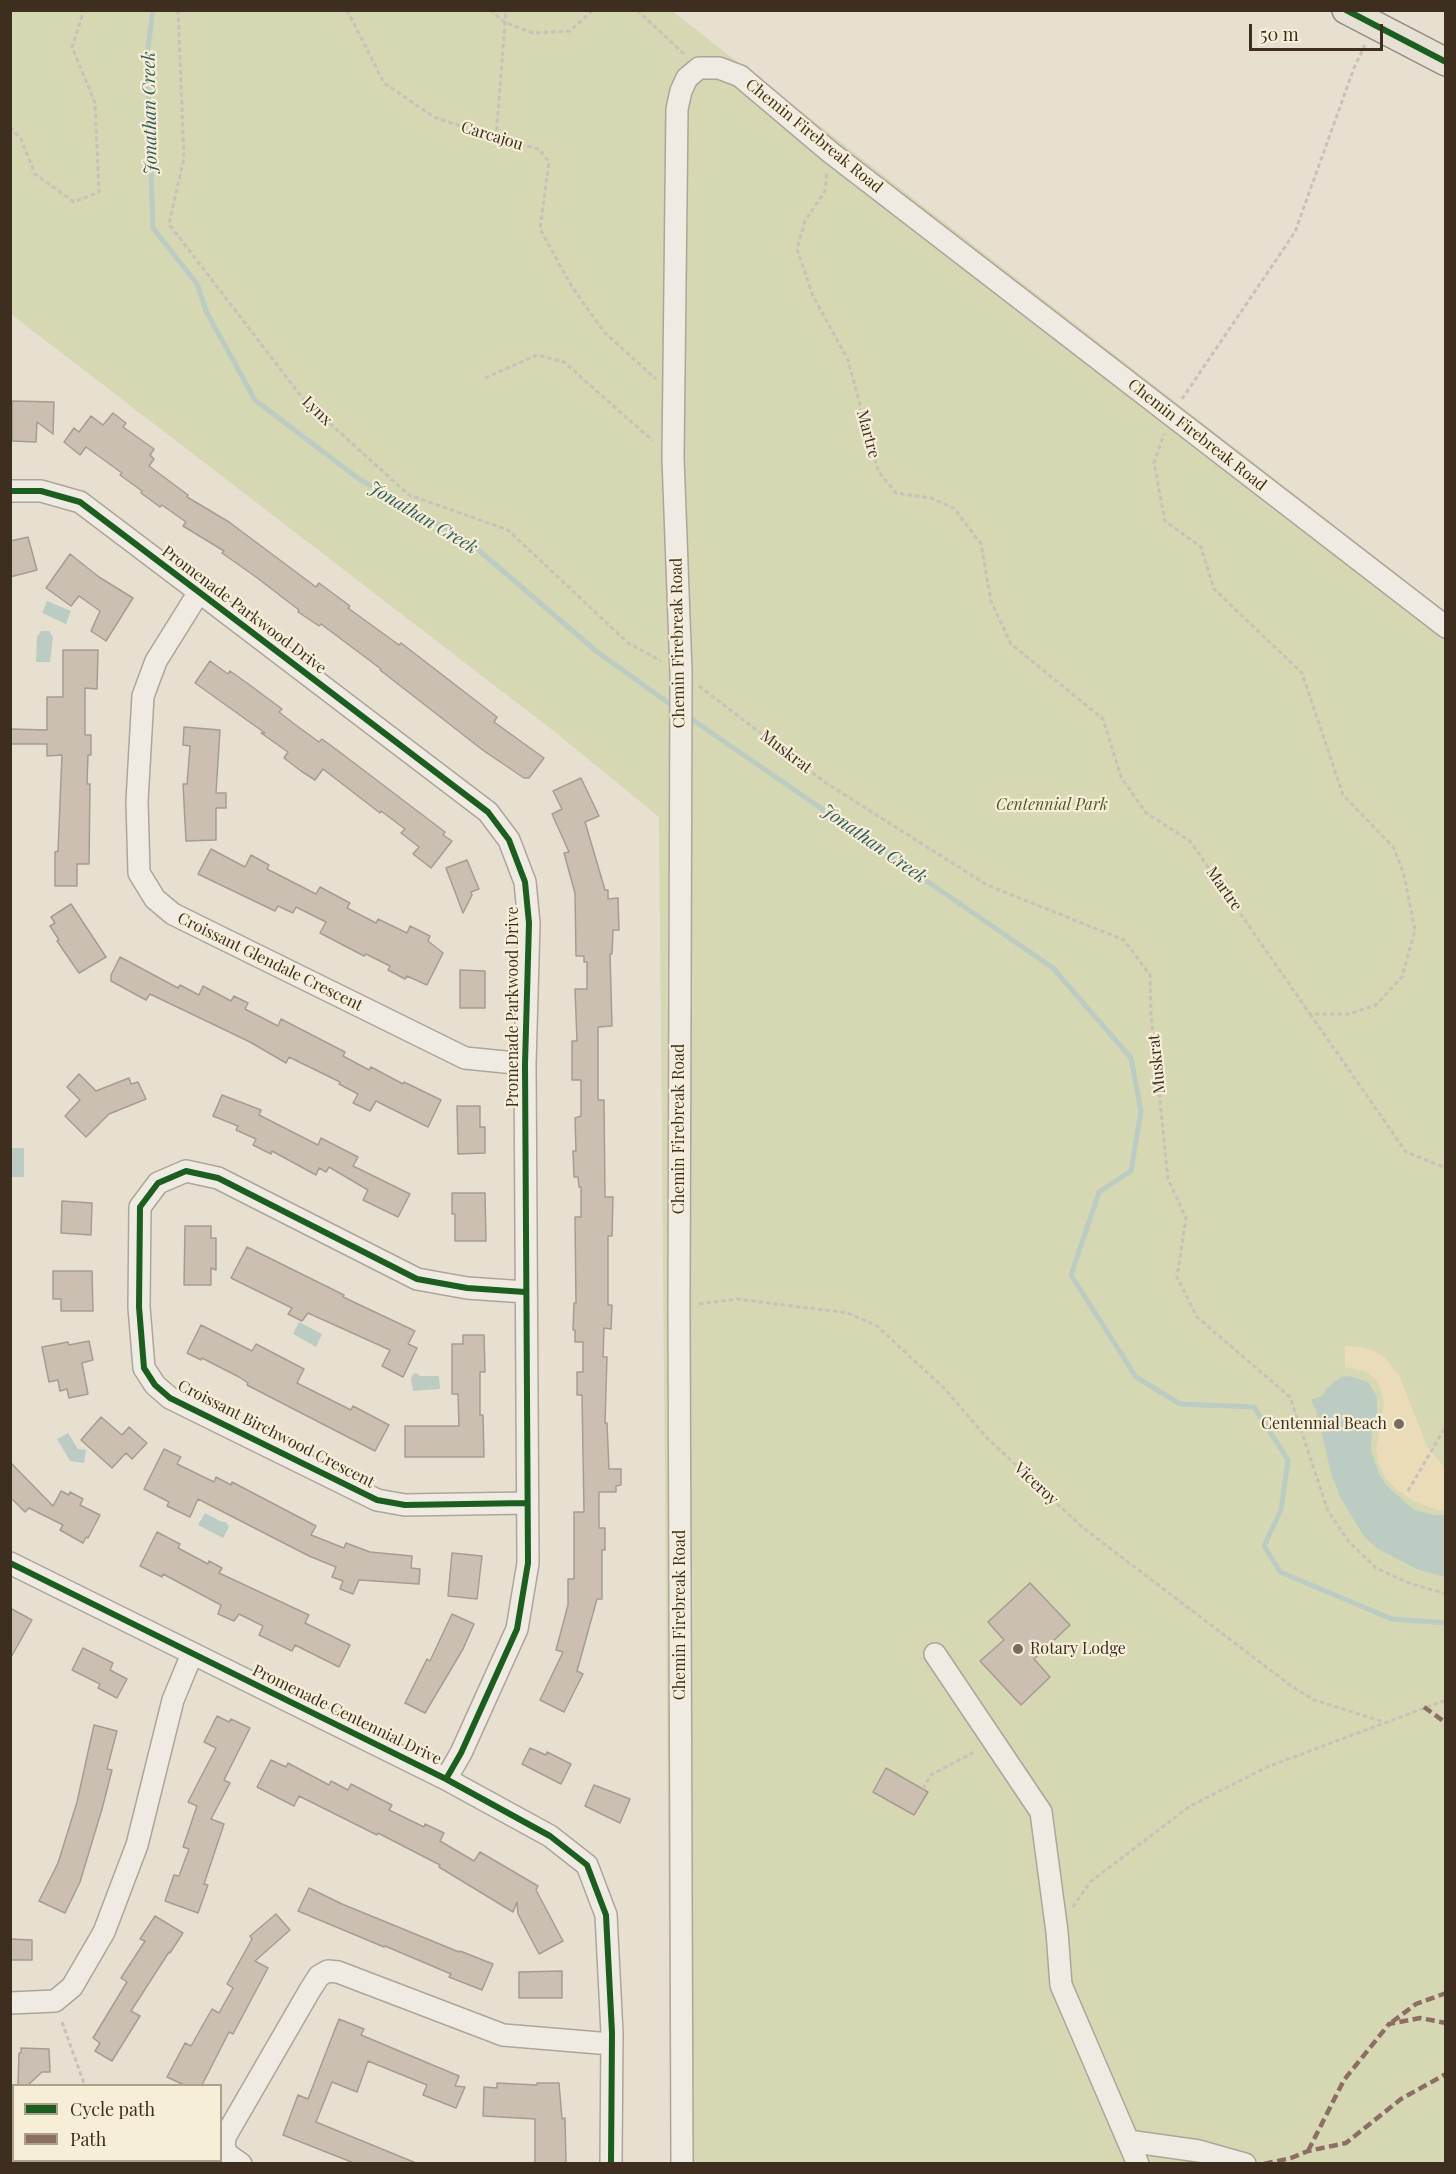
<!DOCTYPE html>
<style>
body{margin:0}
#map{position:relative;width:1456px;height:2174px;overflow:hidden;background:#e7e0d1;font-family:"Playfair Display",serif}
canvas{display:block}
.frame{position:absolute;inset:0;border:12px solid #3d2e20;pointer-events:none}
.legend{position:absolute;left:12px;top:2084px;width:210px;height:78px;box-sizing:border-box;background:#f7eed8;border:2px solid #ada18e;margin:0;padding:8px 10px;list-style:none;font-size:18px;color:#3d2e20}
.legend li{display:flex;align-items:center;gap:12px;height:30px}
.legend b{width:30px;border:2px solid #ada18e}
.scale{position:absolute;left:1249px;top:24px;width:134px;height:27px;box-sizing:border-box;border:3px solid #3d2e20;border-top:0;padding-left:8px;font-size:18px;line-height:21px;white-space:nowrap;color:#3d2e20;-webkit-text-stroke:4px #f7eed8;paint-order:stroke}
</style>
<div id="map">
<canvas width="1456" height="2174"></canvas>
<div class="frame"></div>
<ul class="legend">
<li><b style="height:8px;background:#1b5e20"></b>Cycle path</li>
<li><b style="height:8px;background:#8d6e63"></b>Path</li>
</ul>
<div class="scale">50 m</div>
</div>
<script>
const g = document.querySelector('canvas').getContext('2d');
g.lineJoin = 'round';
function fillPath(path, color) { g.fillStyle = color; g.fill(path, 'evenodd'); }
const shape = rows => new Path2D(rows.map(r => 'M' + r).join(''));
function stroke(path, color, width, dash) { g.strokeStyle = color; g.lineWidth = width; g.lineCap = dash ? 'butt' : 'round'; g.setLineDash(dash || []); g.stroke(path); }
function write(font, color, halo, rows, align = 'center') {
  g.font = font + ' "Playfair Display",serif'; g.lineWidth = 4.5; g.setLineDash([]); g.textBaseline = 'middle'; g.strokeStyle = halo; g.fillStyle = color; for (const [text, x, y, turn = 0] of rows) {
    g.save(); g.translate(x, y); g.rotate((+turn || 0) * Math.PI / 180); g.textAlign = isNaN(turn) ? turn : align; if (halo) g.strokeText(text, 0, 0); g.fillText(text, 0, 0); g.restore();
  }
}
const green = shape([
 [10,11,672,11,1445,611,1445,2163,671,2163,659,817,555,732,11,314]
]);
const sand = shape([
 [1345,1346,1361,1347,1377,1352,1386,1359,1399,1375,1427,1446,1445,1468,1445,1510,1437,1510,1413,1501,1396,1489,1385,1477,1379,1466,1376,1449,1384,1404,1381,1391,1376,1380,1365,1371,1345,1367]
]);
const water = shape([
 [47,601,71,611,66,624,42,613],
 [41,631,49,631,53,637,50,662,36,662,37,637],
 [10,1148,24,1148,24,1177,11,1177],
 [299,1322,322,1334,316,1347,293,1334],
 [414,1373,419,1374,419,1376,439,1376,440,1389,413,1391,411,1379],
 [1350,1376,1368,1382,1377,1397,1377,1416,1372,1427,1371,1450,1379,1474,1386,1485,1414,1510,1434,1515,1445,1515,1445,1577,1419,1570,1378,1549,1364,1536,1340,1497,1331,1473,1317,1413,1311,1400,1322,1396,1327,1388,1341,1377],
 [68,1433,78,1449,86,1450,84,1463,70,1461,57,1439],
 [205,1513,222,1522,226,1522,229,1527,223,1538,198,1525]
]);
const stream = shape([
 [153,10,147,56,153,228,197,284,207,313,255,400,359,479,468,541,596,651,674,707],
 [687,716,1053,968,1131,1058,1141,1111,1131,1171,1099,1192,1071,1275,1136,1377,1180,1404,1254,1407,1288,1460,1281,1510,1264,1546,1280,1572,1392,1619,1446,1623]
]);
const building = shape([
 [12,401,54,402,53,434,37,422,36,442,12,441,12,401],
 [113,413,126,423,123,427,154,449,150,455,154,459,149,466,188,495,187,497,229,522,316,587,319,583,350,606,348,608,399,645,401,643,497,717,494,722,544,758,529,778,524,778,484,751,380,670,381,669,321,624,319,626,298,612,299,610,256,577,222,553,224,551,183,526,186,522,162,505,160,507,141,493,142,491,120,475,122,473,86,447,80,455,64,442,74,428,79,432,91,416,103,425,113,413],
 [28,537,37,570,10,577,10,541,28,537],
 [70,554,99,577,133,598,106,641,91,631,100,611,79,596,71,606,46,588,70,554],
 [63,650,98,650,97,689,85,688,85,735,91,735,91,755,88,755,87,784,90,784,89,864,77,864,77,886,55,886,55,852,58,851,62,755,47,756,47,744,10,744,10,729,47,730,47,697,63,697,63,650],
 [210,661,228,674,230,671,247,683,282,709,279,712,293,723,319,742,322,739,337,750,445,832,443,835,452,841,431,868,413,854,419,847,401,833,405,829,381,811,380,813,323,769,315,780,301,771,284,758,288,752,261,733,265,733,195,683,210,661],
 [184,727,220,730,216,793,226,793,226,808,216,808,216,840,186,841,183,784,187,784,190,746,183,745,184,727],
 [581,778,599,816,585,822,605,890,608,890,608,899,618,898,619,930,613,930,612,954,610,954,612,1026,598,1027,598,1100,604,1100,605,1197,613,1197,612,1236,608,1236,608,1305,612,1305,611,1329,604,1328,603,1357,607,1357,605,1423,607,1423,609,1469,621,1469,621,1485,616,1486,616,1492,599,1492,599,1528,605,1528,605,1550,602,1550,602,1599,597,1599,577,1671,583,1674,564,1712,540,1700,563,1652,556,1650,568,1605,568,1579,574,1579,574,1512,584,1512,582,1395,577,1395,577,1372,583,1372,583,1342,575,1342,575,1330,573,1330,574,1303,576,1303,575,1217,581,1217,581,1187,579,1187,578,1177,574,1177,573,1151,576,1151,575,1118,581,1116,581,1080,572,1080,572,1041,577,1041,575,989,587,989,587,962,584,962,584,956,576,956,575,893,564,853,569,852,552,814,562,809,553,791,581,778],
 [211,849,245,867,251,855,269,865,267,869,316,894,320,887,350,903,347,908,376,923,378,919,407,933,410,926,430,936,428,941,443,953,427,985,407,976,405,979,388,970,390,966,366,954,364,956,320,933,326,922,296,907,293,913,278,906,275,911,198,874,211,849],
 [467,860,479,889,471,892,472,895,463,913,446,868,467,860],
 [71,904,106,957,79,973,57,941,59,940,50,926,55,923,51,917,71,904],
 [120,957,178,988,180,985,199,995,203,986,231,1001,234,996,248,1003,245,1009,278,1026,281,1019,345,1052,343,1056,369,1070,371,1067,403,1084,404,1082,441,1100,428,1127,376,1101,370,1111,353,1103,358,1094,339,1084,340,1082,289,1057,286,1063,250,1042,150,994,146,1000,111,981,111,975,120,957],
 [460,970,485,971,485,1008,460,1008,460,970],
 [79,1074,96,1091,129,1078,131,1084,138,1082,146,1099,109,1114,86,1137,65,1116,80,1100,67,1087,79,1074],
 [222,1095,261,1110,259,1115,318,1145,321,1138,358,1157,353,1166,410,1194,398,1217,363,1200,368,1190,329,1167,326,1172,319,1168,316,1175,272,1151,271,1154,253,1145,256,1139,236,1130,238,1126,213,1116,222,1095],
 [457,1106,480,1106,480,1127,485,1127,485,1153,458,1154,457,1106],
 [452,1193,485,1193,486,1241,455,1241,455,1214,452,1214,452,1193],
 [62,1201,92,1203,91,1235,61,1233,62,1201],
 [185,1226,211,1226,211,1238,216,1238,216,1270,211,1268,211,1285,184,1285,185,1226],
 [247,1247,344,1295,343,1297,415,1331,408,1344,417,1348,403,1377,382,1366,390,1350,308,1313,302,1321,288,1314,292,1308,231,1278,247,1247],
 [53,1271,92,1271,93,1311,61,1311,61,1299,53,1299,53,1271],
 [201,1325,252,1351,256,1344,304,1369,297,1383,351,1410,353,1406,389,1425,375,1451,247,1385,248,1383,239,1377,202,1358,201,1360,187,1353,201,1325],
 [463,1335,484,1335,485,1372,480,1372,480,1415,483,1415,484,1457,405,1457,405,1426,459,1426,458,1394,452,1394,452,1344,463,1344,463,1335],
 [89,1341,93,1360,82,1363,88,1394,69,1398,67,1389,60,1391,58,1380,49,1382,42,1347,68,1342,69,1345,89,1341],
 [101,1417,122,1435,129,1427,147,1443,132,1459,126,1453,112,1468,81,1440,101,1417],
 [164,1449,181,1457,177,1464,214,1482,216,1477,231,1485,232,1482,316,1526,311,1535,344,1548,346,1543,370,1552,412,1556,411,1568,420,1569,419,1584,359,1580,353,1594,340,1589,343,1581,332,1577,336,1567,309,1556,198,1499,190,1517,167,1506,169,1502,144,1489,164,1449],
 [10,1462,53,1506,61,1491,69,1495,70,1492,83,1499,80,1505,100,1515,88,1538,86,1537,83,1543,60,1530,63,1525,29,1508,25,1512,10,1497,10,1462],
 [157,1532,180,1544,178,1548,208,1564,209,1561,222,1568,219,1573,309,1615,305,1623,350,1645,339,1667,295,1645,292,1651,259,1635,263,1626,239,1614,234,1621,218,1614,221,1605,163,1574,162,1577,140,1566,157,1532],
 [452,1553,482,1556,477,1599,448,1596,452,1553],
 [1030,1583,1070,1625,1034,1659,1050,1677,1021,1705,980,1661,1004,1640,988,1622,1030,1583],
 [10,1608,32,1620,10,1659,10,1608],
 [452,1614,474,1624,463,1649,425,1713,405,1703,427,1659,430,1661,452,1614],
 [83,1648,113,1663,110,1670,127,1679,117,1698,98,1688,100,1684,72,1670,83,1648],
 [217,1716,229,1722,231,1719,250,1728,224,1780,230,1783,211,1819,224,1824,204,1884,208,1885,198,1913,165,1901,174,1875,179,1876,189,1849,183,1847,197,1806,188,1802,216,1748,204,1742,217,1716],
 [94,1725,117,1731,107,1769,112,1770,102,1809,80,1882,65,1913,39,1901,58,1863,77,1802,94,1725],
 [530,1748,546,1755,547,1752,571,1764,561,1784,522,1764,530,1748],
 [271,1760,286,1767,288,1763,329,1785,331,1781,348,1790,351,1784,392,1805,389,1810,424,1827,425,1824,444,1833,440,1841,474,1861,480,1852,538,1886,536,1890,563,1941,539,1954,518,1914,517,1902,513,1912,439,1867,440,1865,378,1833,377,1835,299,1796,294,1806,257,1787,271,1760],
 [886,1768,928,1792,914,1815,873,1792,886,1768],
 [594,1785,630,1799,620,1823,585,1806,594,1785],
 [309,1888,342,1904,459,1952,460,1951,493,1964,482,1990,449,1977,451,1974,385,1946,384,1947,298,1911,309,1888],
 [276,1914,290,1930,255,1961,268,1968,233,2034,229,2032,202,2085,184,2085,167,2077,185,2043,191,2046,212,2009,219,2013,233,1988,227,1984,252,1939,250,1936,276,1914],
 [155,1916,183,1933,170,1953,169,1952,131,2011,140,2016,112,2061,95,2051,100,2043,93,2038,127,1982,121,1978,145,1941,140,1939,155,1916],
 [10,1939,32,1940,32,1960,10,1960,10,1939],
 [562,1971,562,1998,519,1998,519,1972,562,1971],
 [339,2019,364,2029,361,2035,459,2076,455,2086,465,2087,456,2108,423,2095,427,2085,368,2061,357,2092,332,2082,316,2122,416,2163,354,2163,283,2135,298,2095,308,2099,339,2019],
 [21,2048,49,2049,50,2072,42,2072,28,2085,18,2085,19,2053,21,2053,21,2048],
 [497,2083,537,2085,537,2083,559,2083,562,2119,565,2118,566,2163,535,2163,535,2119,483,2116,484,2087,497,2088,497,2083]
]);
const path = shape([
 [178,10,184,158,169,224,304,400,409,495,508,530,628,643,661,661],
 [347,10,384,83,434,117,496,138,539,149,549,162,540,229,572,287,604,332,656,379],
 [490,10,504,22,533,33,570,31,593,10],
 [637,10,685,55],
 [10,127,21,139,35,174,74,202,99,192,95,103,72,47,84,10],
 [496,138,506,10],
 [827,174,825,191,805,221,797,249,813,296,848,360,878,471,896,493,931,498,954,508,981,544,991,601,1011,644,1103,719,1121,777,1146,813,1190,841,1310,1014,1349,1014,1376,1005,1402,977,1415,930,1404,875,1394,848,1343,795,1302,673,1214,589,1201,547,1165,521,1154,463,1164,434],
 [485,378,537,355,564,362,653,441],
 [1182,399,1295,232,1354,68,1365,45],
 [699,686,826,783,987,885,1124,940,1150,975,1151,1014,1168,1179,1186,1218,1177,1277,1197,1317,1290,1397,1328,1511,1349,1542,1376,1568,1409,1583,1446,1594],
 [1310,1014,1406,1152,1446,1168],
 [699,1304,737,1299,848,1313,877,1326,945,1389,986,1437,1082,1527,1290,1685,1314,1700,1384,1722],
 [1408,1491,1446,1426],
 [923,1789,931,1775,976,1751],
 [1073,1907,1090,1882,1190,1806,1267,1767,1446,1700],
 [62,2022,85,2086],
 [114,2160,115,2164]
]);
const minor = shape([
 [10,491,41,491,80,502,199,592,488,812,509,840,525,882,529,923,525,1064,528,1563,517,1629,461,1753,446,1779],
 [199,592,156,661,143,696,137,801,139,873,155,899,173,914,465,1058,525,1064],
 [525,1292,467,1288,417,1279,218,1178,186,1171,158,1183,140,1207,139,1307,144,1368,155,1385,170,1398,377,1500,405,1505,527,1503],
 [10,1563,446,1779,550,1836,587,1865,606,1915,612,2033,611,2164],
 [935,1654,1041,1812,1057,1932,1061,1985,1138,2164],
 [10,2003,55,2001,72,1987,104,1932,137,1845,173,1700,192,1654],
 [1128,2141,1199,2151,1245,2164],
 [241,2164,227,2154,224,2146,225,2137,310,1990,319,1976,328,1971,338,1972,503,2035,611,2044],
 [682,2164,679,1306,681,672,673,458,677,109,681,91,687,78,699,68,719,68,740,76,830,152,1446,627]
]);
const major = shape([
 [1346,10,1446,62]
]);
const quiet = shape([
 [1424,1707,1446,1723],
 [1392,2022,1416,2004,1446,1993],
 [1308,2151,1344,2080,1389,2024,1420,2018,1446,2023],
 [1264,2164,1291,2158,1308,2151,1346,2143,1401,2099,1446,2074]
]);
const cycleway = shape([
 [1346,10,1446,62],
 [10,491,41,491,80,502,199,592,488,812,509,840,525,882,529,923,525,1064,528,1563,517,1629,461,1753,446,1779],
 [525,1292,467,1288,417,1279,218,1178,186,1171,158,1183,140,1207,139,1307,144,1368,155,1385,170,1398,377,1500,405,1505,527,1503],
 [10,1563,446,1779,550,1836,587,1865,606,1915,612,2033,611,2164]
]);
const markers = [
 [1399,1424,6,"#786c5e"],
 [1018,1649,6,"#786c5e"]
];
const streetNames = [
 ["Carcajou",492,136,17],
 ["Chemin Firebreak Road",814,136,39],
 ["Lynx",317,411,44],
 ["Martre",868,434,75],
 ["Chemin Firebreak Road",1197,435,38],
 ["Promenade Parkwood Drive",244,610,37],
 ["Chemin Firebreak Road",678,643,-91],
 ["Muskrat",786,752,37],
 ["Martre",1224,889,55],
 ["Croissant Glendale Crescent",270,962,26],
 ["Promenade Parkwood Drive",513,1007,-90],
 ["Muskrat",1157,1064,-96],
 ["Chemin Firebreak Road",679,1129,-90],
 ["Croissant Birchwood Crescent",276,1434,27],
 ["Viceroy",1036,1484,43],
 ["Chemin Firebreak Road",680,1615,-90],
 ["Promenade Centennial Drive",347,1715,26]
];
const parkNames = [
 ["Centennial Park",1052,805]
];
const poiNames = [
 ["Centennial Beach",1387,1424],
 ["Rotary Lodge",1030,1649,"left"]
];
const waterNames = [
 ["Jonathan Creek",150,113,-91],
 ["Jonathan Creek",423,518,31],
 ["Jonathan Creek",874,844,35]
];
fillPath(green, '#d6d7b3');
fillPath(sand, '#eadcb9');
fillPath(water, '#bcccc2');
stroke(stream, '#bcccc2', 5);
fillPath(building, '#cbbfb2');
stroke(building, '#a89c90', 1.5);
stroke(minor, '#ada599', 24);
stroke(major, '#928b80', 30);
stroke(path, '#c8c2b9', 3, [4.5, 3]);
stroke(minor, '#efebe3', 21);
stroke(major, '#e6e1d4', 27);
stroke(quiet, '#8d6e63', 4.5, [9, 4.5]);
stroke(cycleway, '#1b5e20', 6);
for (const [x, y, r, color] of markers) { const dot = new Path2D(); dot.arc(x, y, r, 0, 2 * Math.PI); g.fillStyle = color; g.fill(dot); stroke(dot, '#f7eed8', 2); }
write('16px', '#3d2e20', '#f7eed8', streetNames);
write('italic 16px', '#4d5a26', '#f7eed8', parkNames);
write('16px', '#3d2e20', '#f7eed8', poiNames, 'right');
write('italic 18px', '#2f5d5a', '#f7eed8', waterNames);
</script>
